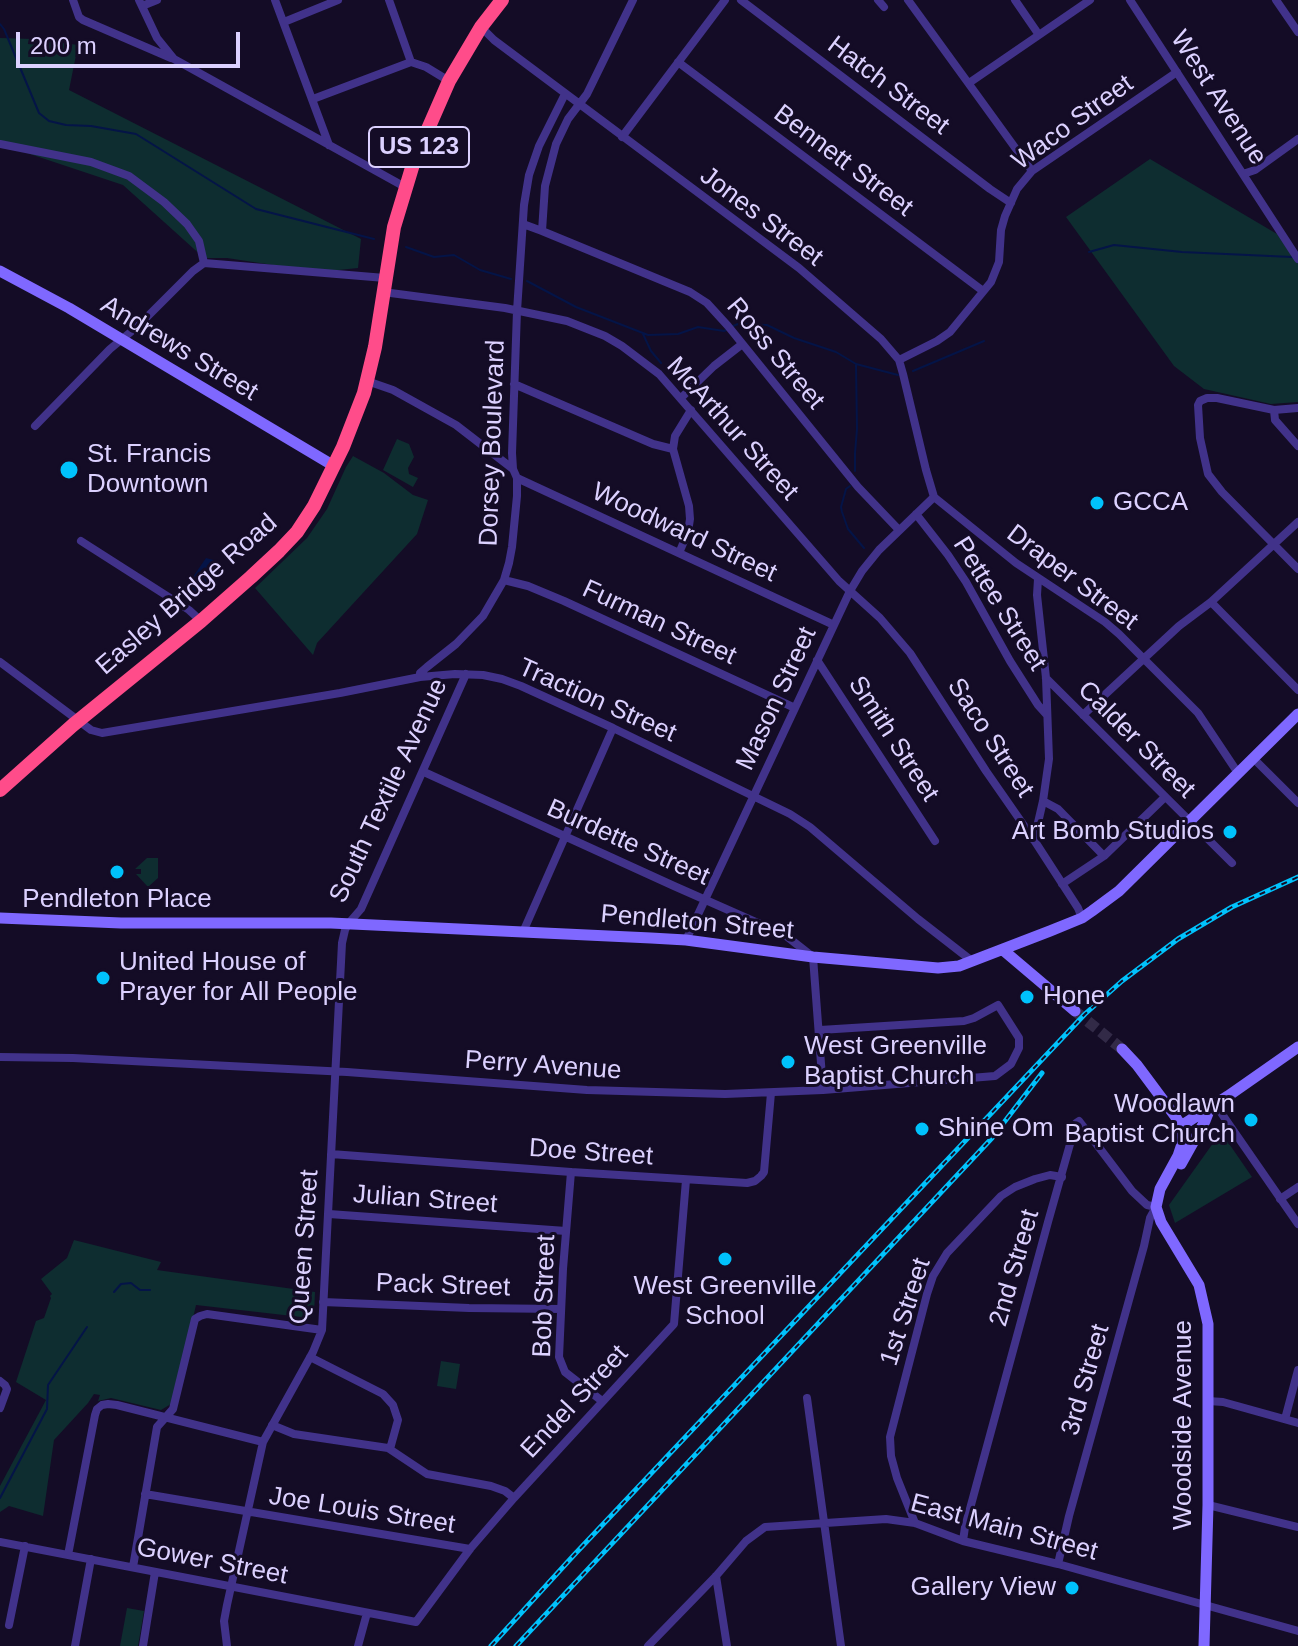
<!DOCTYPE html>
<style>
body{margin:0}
#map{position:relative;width:1298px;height:1646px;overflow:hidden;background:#140c26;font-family:Helvetica,sans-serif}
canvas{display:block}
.scale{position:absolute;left:16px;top:32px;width:224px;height:36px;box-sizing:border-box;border:4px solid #dcd1ff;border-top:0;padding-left:10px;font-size:24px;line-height:28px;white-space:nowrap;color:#dcd1ff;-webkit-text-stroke:6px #140c26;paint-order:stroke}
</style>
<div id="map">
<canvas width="1298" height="1646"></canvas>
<div class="scale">200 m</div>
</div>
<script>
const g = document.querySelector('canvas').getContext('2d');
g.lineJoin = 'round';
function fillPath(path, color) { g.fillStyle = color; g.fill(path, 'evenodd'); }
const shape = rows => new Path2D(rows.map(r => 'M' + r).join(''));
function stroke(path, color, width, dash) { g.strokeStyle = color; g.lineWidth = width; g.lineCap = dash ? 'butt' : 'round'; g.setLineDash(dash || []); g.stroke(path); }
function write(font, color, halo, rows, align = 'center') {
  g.font = font + ' Helvetica,sans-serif'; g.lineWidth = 6; g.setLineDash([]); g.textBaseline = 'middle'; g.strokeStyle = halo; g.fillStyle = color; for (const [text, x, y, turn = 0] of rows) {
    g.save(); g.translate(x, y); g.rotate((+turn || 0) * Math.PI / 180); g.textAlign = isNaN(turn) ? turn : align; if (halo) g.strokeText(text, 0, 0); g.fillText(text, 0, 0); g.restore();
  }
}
const green = shape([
 [0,38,33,39,78,45,69,90,361,239,358,268,319,272,227,258,204,258,123,185,0,144],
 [1150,159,1277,234,1298,264,1298,402,1271,404,1204,389,1174,366,1066,217],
 [397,439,409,444,414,457,408,468,409,474,418,478,413,487,383,470],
 [353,456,384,473,413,495,428,500,417,534,317,643,313,655,255,588,307,538,327,509,346,467],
 [147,858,158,858,158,878,148,887,136,874,141,874,141,869,135,869],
 [1221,1132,1252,1177,1175,1223,1169,1205],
 [74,1240,161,1262,157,1270,315,1292,314,1315,310,1318,196,1305,182,1366,171,1404,161,1410,111,1398,98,1401,100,1395,94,1394,88,1403,54,1440,43,1516,9,1506,0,1512,0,1486,46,1400,16,1382,36,1321,44,1318,51,1298,50,1296,52,1294,41,1279,67,1258],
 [441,1361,460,1364,456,1389,437,1386],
 [127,1608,144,1611,138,1646,120,1646]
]);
const water = shape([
 [206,558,217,561,222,566,222,568,207,589,198,598,192,597,187,595,184,590]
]);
const stream = shape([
 [0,24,4,29,39,113,49,121,66,125,91,126,136,134,256,209,374,239],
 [406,247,434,257,454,255,480,270,511,279],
 [1089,252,1114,245,1182,252,1292,257],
 [527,281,576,307,648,335,678,334,698,327,724,331,728,329],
 [733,326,738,324,767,325,794,338,836,352,856,364,898,375],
 [643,334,651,351,661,363],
 [913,371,984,341],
 [855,471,855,453,857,429,856,365],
 [850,486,846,489,841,507,842,512,848,529,864,548],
 [114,1292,121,1284,131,1283,140,1290,150,1290],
 [0,1498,47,1409,48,1385,87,1327]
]);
const secondaryTunnel = shape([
 [1075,1011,1122,1049]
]);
const street = shape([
 [73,0,79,17,83,20,171,58],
 [139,0,157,38,174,59,405,187],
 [275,0,329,145],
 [389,0,411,62],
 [741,0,990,189,1011,203],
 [878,0,884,7],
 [908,0,1032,171],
 [1015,0,1039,35],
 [1130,0,1298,259],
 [1276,0,1298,32],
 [142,6,157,0],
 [284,22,338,0],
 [481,27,494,40,799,268,881,339,899,360,903,374,926,470,934,497],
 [678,62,983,291],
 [969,83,1090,0],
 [313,99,411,62,426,67,449,81],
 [622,137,725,0],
 [0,144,91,162,129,176,164,202,187,224,199,241,204,263],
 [1243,174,1255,170,1298,139],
 [523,224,542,231,545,186,556,144,568,119,587,94,633,0],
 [542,231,690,292,707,303,728,326,858,487,899,530],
 [204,263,385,278],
 [383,292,505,308,567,321,605,336,622,346,659,374,839,581,880,618,910,653,986,771,1034,840,1078,908,1082,918],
 [899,360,937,341,950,332,991,282,999,262,1001,230,1005,216,1017,189,1032,171,1177,72],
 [367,381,393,390,456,425,513,469],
 [514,384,653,444,673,449],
 [681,398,714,366,741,345],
 [1274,410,1298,408],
 [35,426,110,349,138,326,193,271,204,263],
 [1298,446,1275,420,1274,410,1217,398,1207,398,1200,401,1198,405,1200,438,1208,474,1222,492,1298,569],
 [517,478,834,625],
 [934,497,1016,563,1105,622,1119,634,1198,713,1238,773],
 [916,514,948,555,966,582,1010,661,1038,705,1047,715],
 [81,541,189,610,201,621],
 [679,553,688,532,690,519,689,506,673,449,675,436,691,410],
 [504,580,528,586,564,601,795,708],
 [1211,602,1298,690],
 [817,660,935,841],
 [0,662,91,730,102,733,340,693,420,677,455,674,483,675,502,679,521,686,613,728,790,814,810,827,918,919,972,961],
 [420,677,420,673,427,667,456,644,483,616,504,580,509,563,512,547,517,496,517,478,513,469,512,453,517,311,524,205,529,175,539,146,565,94],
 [1046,678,1232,863],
 [1083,715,1179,626,1211,602,1298,522],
 [1253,758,1298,803],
 [424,772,674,886,785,935,813,957,823,1090],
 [1043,801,1058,809,1104,856],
 [1034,840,1043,801,1049,759,1046,678,1037,595,1038,579],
 [1062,884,1104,856,1165,797],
 [523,932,613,728],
 [686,940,850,591,862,571,879,550,934,497],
 [0,1057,73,1058,347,1072,587,1090,725,1094,823,1090,995,1076,1011,1064,1019,1048,1019,1038,998,1005,974,1018,964,1021,820,1030],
 [1215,1104,1298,1224],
 [331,1154,571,1172,747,1183,755,1181,761,1176,764,1172,771,1093],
 [571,1172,563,1269,559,1357,565,1372,602,1401],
 [1280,1199,1298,1187],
 [329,1214,566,1231],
 [323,1302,469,1308,561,1309],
 [310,1357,383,1394,393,1405,398,1420,390,1449],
 [0,1381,5,1385,7,1389,0,1408],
 [807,1398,841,1646],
 [1208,1401,1223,1402,1298,1423],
 [1285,1419,1298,1370],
 [272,1425,294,1434,388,1448,427,1474,491,1486,505,1491,514,1498],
 [145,1494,470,1549],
 [1208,1505,1298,1527],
 [915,1523,897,1478,891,1456,890,1437,927,1294,933,1276,947,1253,1001,1196,1015,1187,1035,1179,1050,1175,1062,1177],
 [963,1541,965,1527,1048,1222,1076,1123,1079,1121,1132,1191,1147,1205,1156,1207,1150,1218,1144,1246,1069,1516,1058,1564],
 [0,1542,416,1622,470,1549,514,1498,674,1324,686,1180],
 [68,1555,95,1415,97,1409,102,1405,108,1404,117,1405,263,1442],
 [133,1567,157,1427,173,1409,195,1319,200,1316,207,1314,322,1330],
 [716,1576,727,1646],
 [9,1625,25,1546],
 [75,1646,91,1559],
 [143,1646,155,1572],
 [227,1646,224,1621,227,1605,263,1442,313,1352,322,1330,342,943,345,930,348,924,361,909,466,674],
 [358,1646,367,1613],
 [648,1646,716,1576,746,1541,765,1527,886,1519,915,1523,963,1541,1058,1564,1298,1631]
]);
const secondary = shape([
 [0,271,69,308,334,466],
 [0,918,121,923,331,923,651,938,686,940,813,957,938,968,959,966,1050,931,1082,918,1092,911,1119,891,1298,714],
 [1003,950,1075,1011],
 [1122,1049,1137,1065,1175,1116,1181,1126,1183,1141,1178,1156,1160,1189,1156,1207,1161,1222,1199,1285,1208,1324,1208,1505,1204,1646],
 [1181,1126,1228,1096,1298,1047],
 [1181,1164,1205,1121,1210,1108]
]);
const highway = shape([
 [0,790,73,725,201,621,251,577,279,551,297,532,314,506,343,447,364,393,375,347,394,227,414,161,449,81,481,27,502,0]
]);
const rail = shape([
 [491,1646,574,1555,1085,1014,1122,981,1178,939,1232,907,1298,877],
 [516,1646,992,1138,1042,1073]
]);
const markers = [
 [69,470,10,"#00c2fc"],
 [1097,503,8,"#00c2fc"],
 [1230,832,8,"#00c2fc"],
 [117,872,8,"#00c2fc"],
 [103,978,8,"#00c2fc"],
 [1027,997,8,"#00c2fc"],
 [788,1062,8,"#00c2fc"],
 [1251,1120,8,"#00c2fc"],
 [922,1129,8,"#00c2fc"],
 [725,1259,8,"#00c2fc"],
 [1072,1588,8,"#00c2fc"]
];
const shields = [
 [419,147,100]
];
const shieldNames = [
 ["US 123",419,147]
];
const streetNames = [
 ["Hatch Street",888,86,37],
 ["West Avenue",1218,98,57],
 ["Waco Street",1073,123,-36],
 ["Bennett Street",843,161,37],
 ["Jones Street",761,217,37],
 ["Andrews Street",179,349,31],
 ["Ross Street",775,354,50],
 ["McArthur Street",732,429,48],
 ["Dorsey Boulevard",493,443,-88],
 ["Woodward Street",684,533,25],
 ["Draper Street",1072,578,37],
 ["Easley Bridge Road",187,595,-41],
 ["Pettee Street",999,604,58],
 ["Furman Street",659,623,25],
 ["Mason Street",777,699,-65],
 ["Traction Street",597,701,24],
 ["Saco Street",990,738,57],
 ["Smith Street",893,739,57],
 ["Calder Street",1136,740,45],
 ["South Textile Avenue",389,791,-65],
 ["Burdette Street",628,843,24],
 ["Pendleton Street",697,923,5],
 ["Perry Avenue",543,1066,4],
 ["Doe Street",591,1153,4],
 ["Julian Street",425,1200,4],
 ["Queen Street",305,1247,-86],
 ["2nd Street",1015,1268,-74],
 ["Pack Street",443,1286,2],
 ["Bob Street",545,1296,-88],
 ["1st Street",906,1312,-72],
 ["3rd Street",1086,1380,-74],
 ["Endel Street",575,1402,-47],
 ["Woodside Avenue",1184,1425,-90],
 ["Joe Louis Street",362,1511,9],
 ["East Main Street",1004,1528,15],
 ["Gower Street",212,1562,11]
];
const poiNames = [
 ["St. Francis",87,455],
 ["Downtown",87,485],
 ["GCCA",1113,503],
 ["Art Bomb Studios",1214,832,"right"],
 ["Pendleton Place",117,900,"center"],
 ["United House of",119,963],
 ["Prayer for All People",119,993],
 ["Hone",1043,997],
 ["West Greenville",804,1047],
 ["Baptist Church",804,1077],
 ["Woodlawn",1235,1105,"right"],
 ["Baptist Church",1235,1135,"right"],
 ["Shine Om",938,1129],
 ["West Greenville",725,1287,"center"],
 ["School",725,1317,"center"],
 ["Gallery View",1056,1588,"right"]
];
fillPath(green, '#0e2d30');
fillPath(water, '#041447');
stroke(stream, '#041447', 2);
stroke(secondaryTunnel, '#322a47', 11, [11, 5.5]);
stroke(street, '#41328a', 8);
stroke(secondary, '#7f68ff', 11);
stroke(highway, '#ff4c8a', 14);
stroke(rail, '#00c2fc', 5);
stroke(rail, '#140c26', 2, [6]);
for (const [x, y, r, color] of markers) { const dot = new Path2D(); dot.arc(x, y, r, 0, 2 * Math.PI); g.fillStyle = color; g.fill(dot); stroke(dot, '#140c26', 3); }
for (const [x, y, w] of shields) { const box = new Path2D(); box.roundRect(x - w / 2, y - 20, w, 40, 6); g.fillStyle = '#140c26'; g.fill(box); stroke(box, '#dcd1ff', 2); }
write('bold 24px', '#dcd1ff', null, shieldNames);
write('26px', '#dcd1ff', '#140c26', streetNames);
write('26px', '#dcd1ff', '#140c26', poiNames, 'left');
</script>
